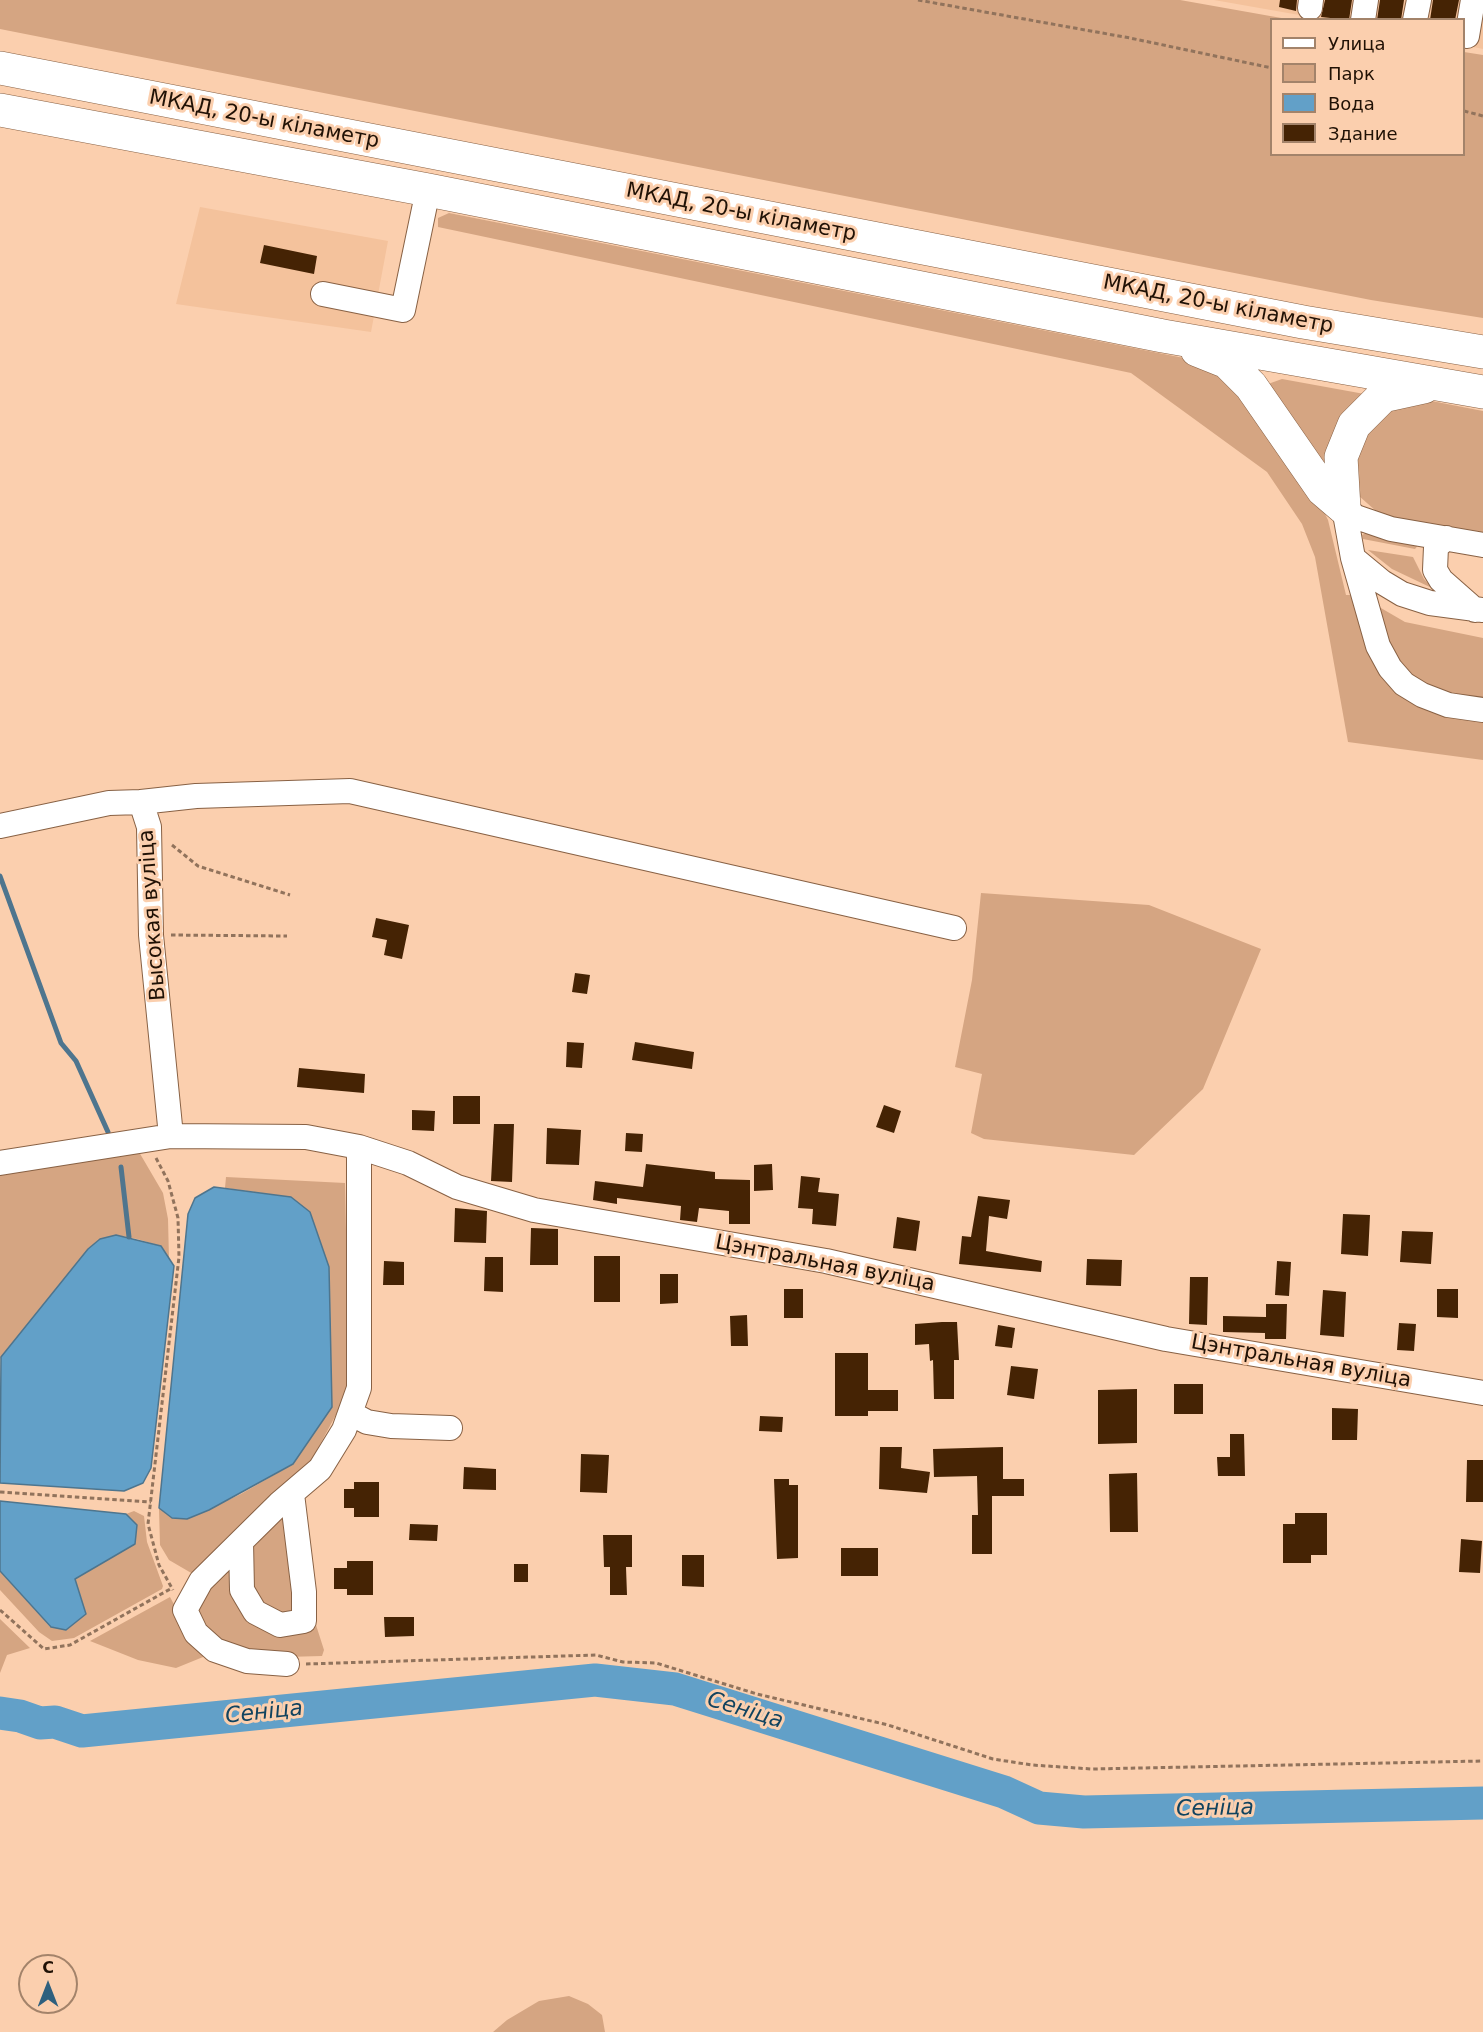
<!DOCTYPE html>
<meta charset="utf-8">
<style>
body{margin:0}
#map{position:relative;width:1483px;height:2032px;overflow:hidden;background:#fbcfae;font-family:"DejaVu Sans",sans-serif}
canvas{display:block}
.legend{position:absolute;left:1270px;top:18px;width:195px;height:138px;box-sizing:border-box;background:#fbcfae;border:2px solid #a3836a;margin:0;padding:8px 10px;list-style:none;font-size:18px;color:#201105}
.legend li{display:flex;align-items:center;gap:12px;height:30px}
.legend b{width:30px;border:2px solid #a3836a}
.north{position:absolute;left:18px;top:1954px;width:60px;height:60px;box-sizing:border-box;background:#fbcfae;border:2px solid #a3836a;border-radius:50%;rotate:0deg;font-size:16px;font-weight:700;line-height:24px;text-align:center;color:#201105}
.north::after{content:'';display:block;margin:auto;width:21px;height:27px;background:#2f607e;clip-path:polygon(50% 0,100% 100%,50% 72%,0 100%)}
</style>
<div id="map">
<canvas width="1483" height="2032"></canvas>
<ul class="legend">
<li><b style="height:8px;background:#fff"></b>Улица</li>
<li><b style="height:16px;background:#d5a582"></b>Парк</li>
<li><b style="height:16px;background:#62a0c8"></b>Вода</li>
<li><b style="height:16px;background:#452304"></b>Здание</li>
</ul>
<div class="north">С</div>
</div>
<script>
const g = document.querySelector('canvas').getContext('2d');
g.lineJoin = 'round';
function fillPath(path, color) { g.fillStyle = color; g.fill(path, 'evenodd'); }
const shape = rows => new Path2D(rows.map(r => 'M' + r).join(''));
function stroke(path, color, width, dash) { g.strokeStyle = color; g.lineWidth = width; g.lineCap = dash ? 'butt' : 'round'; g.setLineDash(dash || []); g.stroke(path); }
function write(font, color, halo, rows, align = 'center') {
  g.font = font + ' "DejaVu Sans",sans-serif'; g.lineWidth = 6; g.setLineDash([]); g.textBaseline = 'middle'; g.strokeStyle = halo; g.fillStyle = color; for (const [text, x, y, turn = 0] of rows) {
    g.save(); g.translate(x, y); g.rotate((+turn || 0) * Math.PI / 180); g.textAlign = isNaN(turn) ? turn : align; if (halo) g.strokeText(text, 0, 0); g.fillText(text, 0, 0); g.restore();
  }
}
const built = shape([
 [1214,0,1483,0,1483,49,1464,45,1464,20,1322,19],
 [200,207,388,241,371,332,176,304]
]);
const green = shape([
 [0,0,1180,0,1287,19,1272,20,1272,154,1464,154,1464,52,1483,55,1483,318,1371,300,0,29],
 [449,213,1189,359,1222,372,1313,490,1328,520,1346,595,1351,595,1375,661,1483,719,1483,760,1348,742,1315,557,1302,524,1267,472,1131,373,438,227,438,218],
 [1282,379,1370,395,1330,485,1268,384],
 [1406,396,1483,411,1483,533,1401,520,1376,511,1359,496,1355,438],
 [1366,533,1420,543,1415,549,1363,539,1362,535],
 [1368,550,1413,557,1424,579,1434,589,1392,569],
 [1374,604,1405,622,1483,638,1483,700,1453,696,1425,686,1409,673,1395,657],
 [981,893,1149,905,1261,949,1203,1089,1134,1155,984,1139,971,1133,982,1074,955,1067,972,980],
 [139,1152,163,1193,168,1219,169,1259,161,1246,137,1239,116,1235,100,1239,88,1249,0,1359,0,1173],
 [226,1177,345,1183,349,1373,346,1396,309,1465,193,1574,169,1560,160,1545,159,1508,172,1518,187,1519,241,1494,293,1464,291,1197,225,1188],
 [287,1508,299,1618,278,1620,245,1587,245,1546],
 [134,1511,144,1516,147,1542,163,1586,162,1589,74,1638,52,1641,39,1632,0,1590,0,1571,50,1627,86,1614,75,1579,137,1525,126,1514],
 [238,1553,239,1591,285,1629,316,1625,324,1650,322,1656,285,1657,246,1650,216,1639,193,1615,206,1581],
 [170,1597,190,1634,208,1655,176,1668,138,1660,90,1641],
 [0,1619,30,1648,7,1655,0,1673],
 [569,1996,588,2004,602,2015,605,2032,493,2032,507,2020,539,2001]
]);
const water = shape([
 [214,1187,291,1197,310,1212,329,1267,332,1407,293,1464,209,1510,187,1519,172,1518,159,1508,188,1214,195,1198,214,1187],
 [116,1235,161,1246,174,1266,151,1468,143,1483,124,1491,0,1483,1,1357,88,1249,100,1239,116,1235],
 [0,1501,126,1514,137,1525,135,1544,75,1579,86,1614,66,1630,51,1627,0,1571,0,1501]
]);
const stream = shape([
 [0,876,61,1043,76,1061,108,1132],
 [121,1167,129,1237]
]);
const river = shape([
 [0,1713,20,1716,40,1723,55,1722,82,1731,595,1680,675,1689,1004,1792,1039,1808,1084,1812,1483,1803]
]);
const building = shape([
 [1280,0,1297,0,1296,11,1279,7],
 [1325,0,1352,0,1349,20,1321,17],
 [1380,0,1404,0,1401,20,1377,20],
 [1433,0,1459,0,1455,20,1430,20],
 [264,245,317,256,314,274,260,263],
 [376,918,409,925,402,959,384,955,387,940,372,937],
 [575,973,590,975,587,994,572,992],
 [567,1042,584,1043,582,1068,566,1067],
 [635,1042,694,1052,692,1069,632,1060],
 [299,1068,365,1074,364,1093,297,1087],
 [453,1096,480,1096,480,1124,453,1124],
 [884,1105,901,1111,894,1133,876,1127],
 [412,1110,435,1111,434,1131,412,1130],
 [494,1124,514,1124,512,1182,491,1181],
 [547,1128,581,1130,579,1165,546,1164],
 [626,1133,643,1134,642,1152,625,1151],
 [646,1164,715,1172,715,1179,750,1180,750,1224,729,1224,729,1211,699,1208,697,1222,680,1220,681,1206,617,1198,617,1204,593,1200,595,1181,643,1187],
 [772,1164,773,1190,754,1191,754,1165],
 [801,1176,820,1178,818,1192,839,1194,836,1226,812,1224,813,1209,798,1208],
 [978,1196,1010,1200,1007,1219,989,1216,986,1251,1042,1261,1041,1272,959,1264,962,1236,971,1237],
 [455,1208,487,1211,486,1243,454,1242],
 [1343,1214,1370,1215,1368,1256,1341,1254],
 [897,1217,920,1221,916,1251,893,1248],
 [531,1228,558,1229,558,1265,530,1265],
 [1402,1231,1433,1232,1431,1264,1400,1262],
 [594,1256,620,1256,620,1302,594,1302],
 [485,1257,503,1257,503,1292,484,1291],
 [1087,1259,1122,1260,1121,1286,1086,1285],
 [384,1261,404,1262,404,1285,383,1285],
 [1277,1261,1291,1262,1289,1296,1275,1295],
 [660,1274,678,1274,678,1303,660,1304],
 [1190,1277,1208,1277,1207,1325,1189,1324],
 [784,1289,803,1289,803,1318,784,1318],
 [1437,1289,1458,1289,1458,1318,1437,1317],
 [1323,1290,1346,1292,1344,1337,1320,1335],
 [1266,1304,1287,1304,1286,1339,1265,1339,1265,1333,1223,1332,1223,1316,1266,1317],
 [747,1315,748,1346,731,1346,730,1316],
 [942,1322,957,1322,959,1360,954,1360,954,1399,934,1399,933,1360,930,1361,929,1344,915,1345,915,1324],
 [1399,1323,1416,1324,1414,1351,1397,1350],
 [998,1325,1015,1328,1012,1348,995,1346],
 [835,1353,868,1353,868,1390,898,1390,898,1411,868,1411,868,1416,835,1416],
 [1011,1366,1038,1369,1034,1399,1007,1395],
 [1174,1384,1203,1384,1203,1414,1174,1414],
 [1137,1389,1137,1443,1098,1444,1098,1390],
 [1332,1408,1358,1409,1357,1440,1332,1440],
 [760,1416,783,1417,782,1432,759,1431],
 [1230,1434,1244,1434,1245,1476,1218,1476,1217,1457,1230,1457],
 [880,1447,902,1447,901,1468,930,1472,927,1493,879,1489],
 [1003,1447,1003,1479,1024,1479,1024,1496,992,1496,992,1554,972,1554,972,1515,978,1515,977,1476,934,1477,933,1449],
 [581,1454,609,1455,607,1493,580,1492],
 [1467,1460,1483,1460,1483,1502,1466,1502],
 [464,1467,496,1469,496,1490,463,1489],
 [1137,1473,1138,1532,1110,1532,1109,1474],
 [774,1479,789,1479,789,1485,798,1485,798,1558,777,1559],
 [354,1482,379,1482,379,1517,354,1517,354,1508,344,1508,344,1489,354,1489],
 [1295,1513,1327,1513,1327,1555,1311,1555,1311,1563,1283,1563,1283,1524,1295,1524],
 [410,1524,438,1525,437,1541,409,1540],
 [603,1535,632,1535,632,1567,626,1567,627,1595,610,1595,610,1567,604,1567],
 [1461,1539,1482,1541,1480,1573,1459,1572],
 [841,1548,878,1548,878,1576,841,1576],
 [682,1555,704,1555,704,1587,682,1586],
 [347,1561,373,1561,373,1595,347,1595,347,1589,334,1589,334,1568,347,1568],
 [514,1564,528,1564,528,1582,514,1582],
 [384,1617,414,1617,414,1636,385,1637]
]);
const path = shape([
 [918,0,1130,38,1272,68],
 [1464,111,1483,116],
 [172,845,198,866,290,895],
 [171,935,287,936],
 [156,1158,168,1181,178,1218,179,1257,148,1524,159,1565,173,1590],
 [0,1492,151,1502],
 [0,1610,44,1649,70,1645,172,1588],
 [306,1664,596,1655,623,1662,656,1663,757,1694,888,1725,993,1759,1032,1765,1092,1769,1483,1761]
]);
const minor = shape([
 [1310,8,1311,0],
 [1363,20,1366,0],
 [1415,20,1419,0],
 [1467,36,1473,0],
 [323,294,403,310,428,190],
 [1344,508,1353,558,1382,582,1402,594,1430,603,1483,610],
 [1344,508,1356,517,1391,529,1483,545],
 [1446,538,1436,547,1435,570,1441,580,1475,610],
 [1353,558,1378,646,1390,668,1404,684,1422,695,1448,705,1483,710],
 [141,802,196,796,350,791,954,928],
 [0,826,109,803,141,802,149,827,151,935,171,1136],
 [0,1163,171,1136,306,1137,359,1147,408,1163,457,1187,534,1210,826,1261,1166,1339,1483,1393],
 [350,1413,367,1422,391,1426,450,1428],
 [241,1542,242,1590,255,1612,280,1625,304,1621,304,1592,292,1494],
 [287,1664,247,1661,215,1650,196,1633,185,1610,201,1581,279,1504,320,1469,344,1430,359,1388,359,1147]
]);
const highway = shape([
 [0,68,1303,322,1483,352],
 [0,110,428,190,1163,336,1483,392],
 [1197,350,1227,362,1251,386,1323,490,1344,508],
 [1344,508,1341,457,1354,425,1383,396,1424,387]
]);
const streetNames = [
 ["МКАД, 20-ы кіламетр",264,120,11],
 ["МКАД, 20-ы кіламетр",741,213,11],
 ["МКАД, 20-ы кіламетр",1218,305,11],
 ["Высокая вуліца",153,915,-94],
 ["Цэнтральная вуліца",825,1264,11],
 ["Цэнтральная вуліца",1301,1362,10]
];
const waterNames = [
 ["Сеніца",745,1711,17],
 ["Сеніца",264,1713,-6],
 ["Сеніца",1215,1809,-1]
];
fillPath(built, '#f4c29c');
fillPath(green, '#d5a582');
fillPath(water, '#62a0c8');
stroke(water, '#4e758e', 1.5);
stroke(stream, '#4e758e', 5);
stroke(river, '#62a0c8', 33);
fillPath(building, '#452304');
stroke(minor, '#886144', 26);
stroke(highway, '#886144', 34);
stroke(path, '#91735c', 3, [4.5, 3]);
stroke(minor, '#fff', 24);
stroke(highway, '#fff', 33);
write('21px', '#201105', '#fbcfae', streetNames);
write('italic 22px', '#11435f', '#fbcfae', waterNames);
</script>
